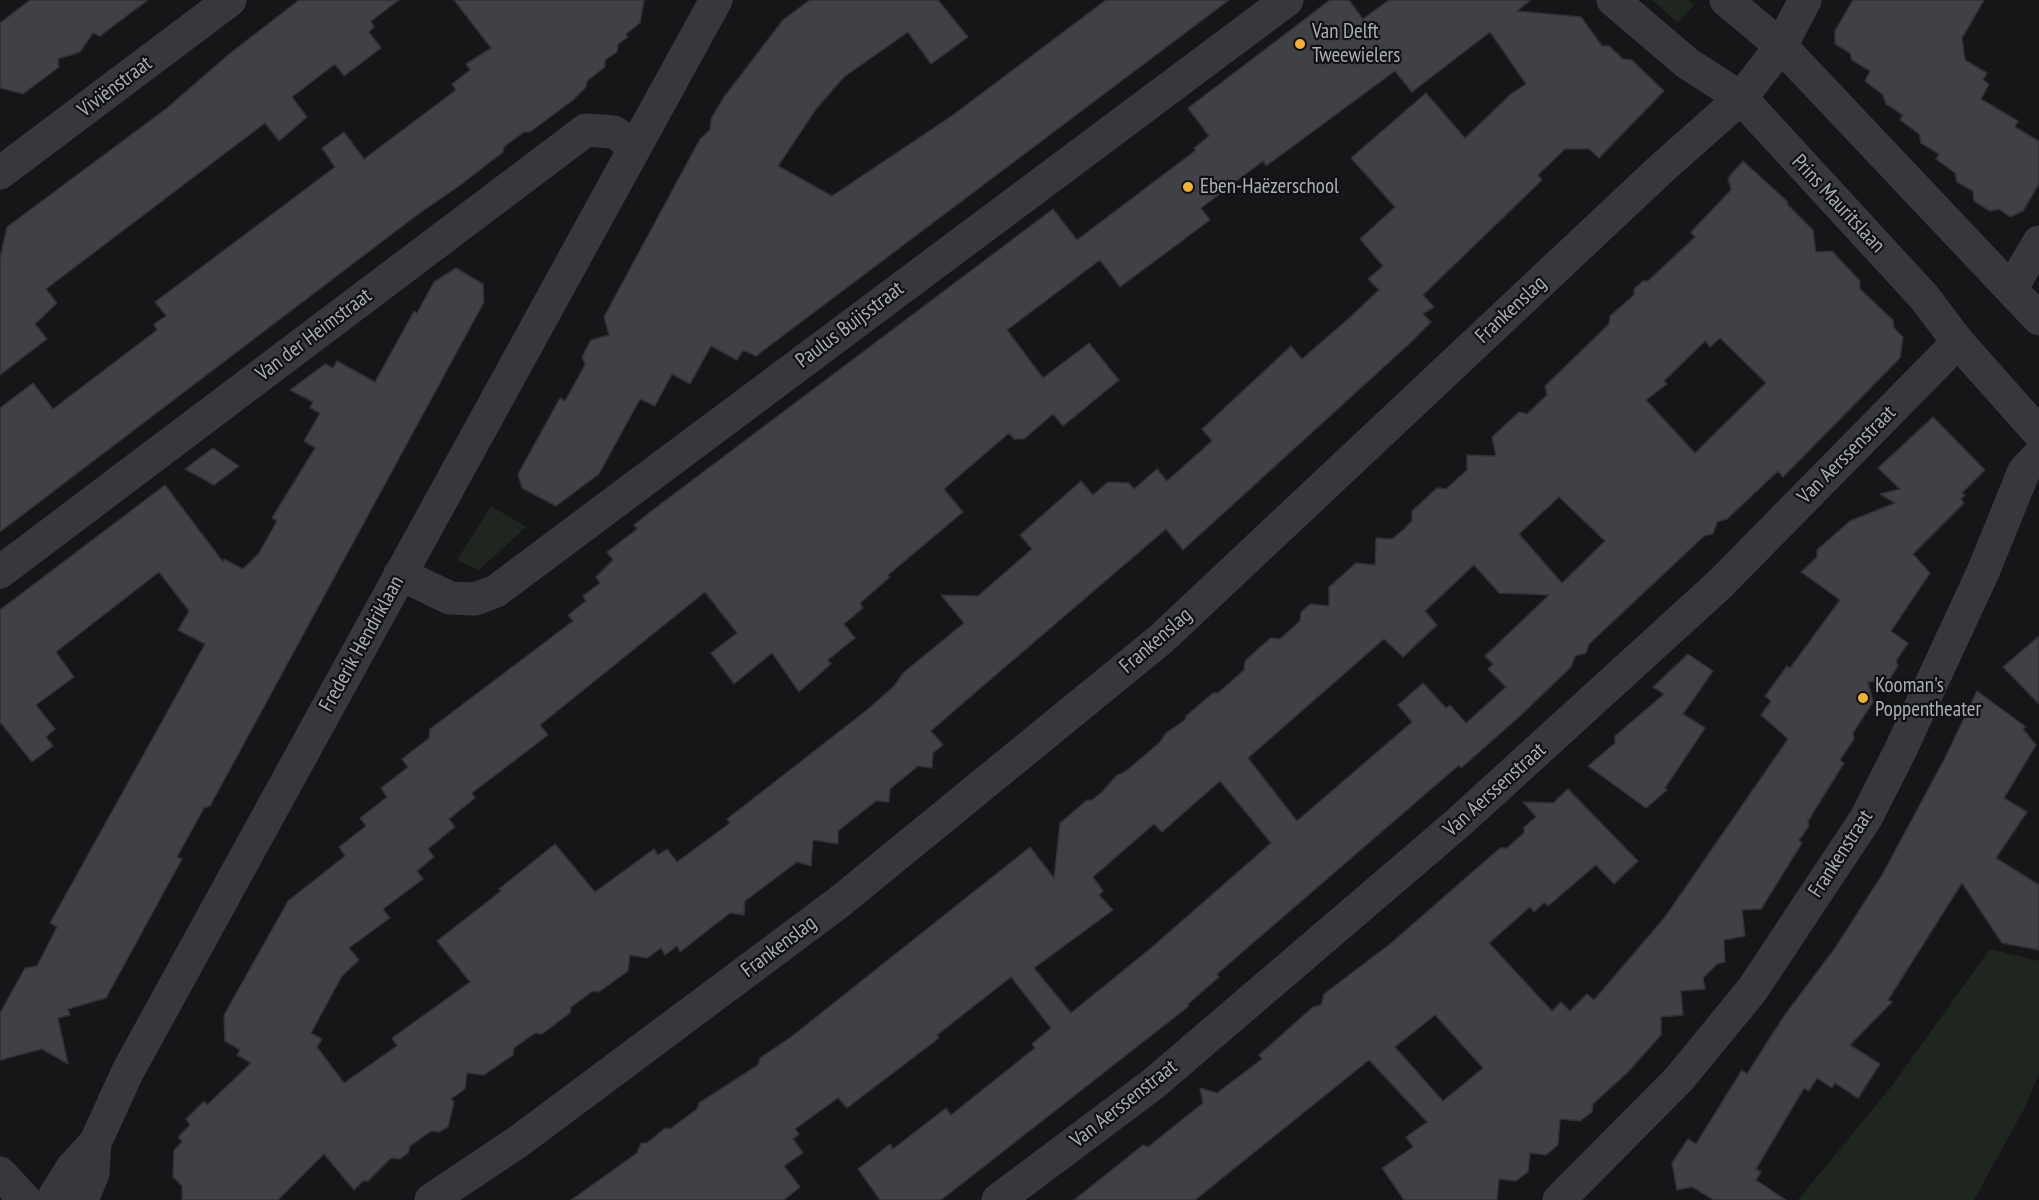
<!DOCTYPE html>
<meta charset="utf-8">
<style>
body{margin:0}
canvas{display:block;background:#161618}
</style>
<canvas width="2039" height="1200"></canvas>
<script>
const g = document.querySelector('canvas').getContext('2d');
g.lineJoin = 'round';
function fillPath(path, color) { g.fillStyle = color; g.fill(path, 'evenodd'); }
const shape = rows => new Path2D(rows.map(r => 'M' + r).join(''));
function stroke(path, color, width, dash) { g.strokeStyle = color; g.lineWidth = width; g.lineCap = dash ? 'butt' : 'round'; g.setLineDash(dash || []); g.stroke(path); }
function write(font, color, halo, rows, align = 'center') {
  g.font = font + ' "PT Sans Narrow",sans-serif'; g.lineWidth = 4.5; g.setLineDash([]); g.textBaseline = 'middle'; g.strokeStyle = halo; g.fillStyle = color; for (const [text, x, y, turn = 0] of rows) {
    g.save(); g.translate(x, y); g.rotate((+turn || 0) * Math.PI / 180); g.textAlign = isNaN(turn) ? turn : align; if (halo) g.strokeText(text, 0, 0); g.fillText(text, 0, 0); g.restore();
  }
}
const green = shape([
 [1652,0,1688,0,1694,5,1678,23],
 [491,506,526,527,479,570,457,560],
 [1990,949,2039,961,2039,1073,2024,1109,1974,1200,1798,1200,1891,1087]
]);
const building = shape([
 [30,0,148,0,100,36,93,33,80,52,58,59,59,67,23,94,0,88,0,23,30,0],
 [299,0,399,0,371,21,374,27,369,32,381,48,344,76,335,64,292,97,307,117,279,141,265,123,46,289,57,303,35,324,47,339,0,375,0,258,7,227,167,108,228,55,299,0],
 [454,0,644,0,640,23,626,34,628,37,618,44,617,52,605,60,605,67,587,81,586,87,573,100,530,132,524,132,513,140,504,147,503,152,459,186,417,215,0,532,0,408,33,383,53,409,157,330,154,324,166,316,155,302,335,167,322,148,344,132,364,159,456,90,452,84,470,70,466,64,491,48,454,0],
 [810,0,938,0,968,37,931,64,908,32,844,77,816,109,778,166,832,196,953,115,1106,0,1229,0,756,356,743,350,737,360,711,346,690,384,672,374,655,406,640,399,599,474,556,506,522,488,518,474,560,398,565,401,585,365,582,357,591,340,609,335,604,317,700,139,710,130,711,119,724,97,783,20,810,0],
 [1330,0,1349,0,1363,19,1389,0,1531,0,1517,11,1581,17,1602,46,1609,46,1623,59,1632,60,1664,91,1599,158,1589,149,1565,149,1538,175,1542,180,1423,295,1434,307,1423,314,1431,322,1409,344,1183,550,1166,529,956,709,931,731,943,745,933,753,932,768,918,766,890,789,889,802,876,801,838,831,838,844,813,840,811,866,797,862,745,901,744,915,730,913,680,952,677,946,665,955,661,948,647,958,630,955,628,971,599,992,593,991,571,1007,570,1013,542,1034,535,1033,514,1048,513,1055,484,1075,467,1073,465,1089,451,1099,454,1102,448,1127,439,1132,431,1131,410,1146,408,1153,400,1159,391,1158,368,1181,363,1181,354,1190,324,1154,278,1200,182,1200,182,1186,173,1177,174,1150,182,1142,178,1137,190,1125,186,1119,204,1101,207,1105,251,1063,237,1055,240,1050,225,1041,224,1015,288,901,345,856,339,847,366,826,360,818,387,797,381,788,408,767,402,759,429,738,430,729,573,621,568,615,586,601,583,596,600,583,596,577,613,560,607,552,637,529,634,525,650,512,1053,209,1077,240,1196,150,1194,148,1209,136,1188,108,1330,0],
 [1490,32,1526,84,1511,94,1465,138,1426,93,1351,158,1395,207,1360,239,1383,266,1368,279,1379,290,1348,319,1302,359,1291,346,1202,429,1212,441,1167,481,1157,469,1134,489,1129,483,1108,482,1093,495,1081,481,1020,535,1032,549,978,596,941,595,964,623,903,673,894,686,867,710,727,819,730,823,677,862,667,849,658,855,654,849,595,892,555,844,499,889,501,891,437,941,470,982,392,1038,397,1046,344,1083,317,1047,322,1039,311,1033,342,976,359,960,349,948,390,918,383,909,423,879,417,871,434,857,428,849,455,827,449,819,475,798,472,793,548,735,540,725,705,592,737,633,711,653,734,684,772,653,799,692,831,664,828,660,855,638,844,624,863,608,860,603,890,577,888,575,963,512,944,489,1009,433,1014,439,1024,439,1053,414,1063,426,1119,380,1089,343,1043,378,1007,330,1100,260,1120,287,1210,220,1201,208,1263,161,1266,166,1395,71,1412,92,1490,32],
 [1853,0,1984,0,1962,38,1965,60,1987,73,1983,80,1989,84,1981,99,2018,121,2015,127,2039,141,2039,184,2023,211,2010,217,1999,209,1990,211,1974,201,1973,191,1957,182,1955,173,1936,159,1939,154,1921,143,1919,134,1900,120,1903,115,1886,104,1883,95,1865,81,1870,71,1852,60,1850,53,1835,44,1835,31,1853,0],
 [1743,161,1788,202,1787,204,1813,230,1816,252,1832,251,1860,281,1860,289,1893,320,1894,328,1903,337,1900,358,1783,477,1778,471,1727,519,1717,522,1713,534,1704,536,1669,569,1589,644,1586,653,1575,656,1571,667,1520,716,1461,768,1459,765,1217,974,1219,977,1188,1004,1189,1006,941,1200,880,1200,858,1169,890,1144,893,1149,946,1108,951,1115,1035,1048,1032,1044,1051,1028,1011,977,937,1035,939,1038,847,1108,838,1098,795,1129,799,1134,793,1139,803,1153,784,1166,800,1187,784,1200,571,1200,637,1153,641,1143,647,1143,665,1128,670,1129,697,1109,699,1103,758,1065,760,1058,791,1037,1030,847,1054,878,1060,823,1087,800,1092,800,1101,793,1116,776,1126,771,1160,742,1166,733,1185,720,1186,716,1213,693,1218,693,1226,686,1244,670,1245,661,1258,649,1271,638,1280,639,1300,621,1301,612,1310,604,1329,606,1329,587,1356,563,1375,565,1376,538,1392,539,1403,530,1412,521,1412,511,1437,488,1446,489,1467,470,1467,455,1496,456,1492,437,1519,412,1527,414,1547,395,1545,386,1609,324,1610,316,1634,295,1634,289,1643,281,1648,281,1695,237,1691,232,1731,190,1728,178,1743,161],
 [1720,338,1766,383,1695,453,1646,400,1667,384,1664,381,1705,341,1710,347,1720,338],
 [1559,497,1605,541,1562,583,1519,534,1559,497],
 [1474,565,1499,593,1549,595,1485,656,1493,664,1488,669,1506,687,1466,723,1450,705,1446,708,1423,683,1398,705,1412,722,1297,821,1248,758,1384,639,1403,657,1437,625,1425,611,1474,565],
 [1220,781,1271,843,1151,948,1071,1013,1034,968,1113,910,1099,895,1103,891,1093,877,1154,824,1162,832,1220,781],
 [456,268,483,284,484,302,210,806,204,808,177,857,182,859,106,998,68,1009,70,1015,58,1018,68,1064,42,1049,0,1060,0,1013,25,968,37,966,57,927,50,923,205,644,178,630,189,611,159,572,56,652,74,677,36,705,55,729,46,737,53,746,32,762,0,722,0,610,165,485,223,562,224,559,243,569,259,553,277,521,272,518,315,448,304,441,320,413,310,408,313,402,290,390,325,364,333,368,337,361,375,382,414,311,417,313,434,282,456,268],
 [1933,417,1985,470,1962,493,1965,495,1961,499,1964,503,1913,554,1930,573,1891,631,1908,643,1896,661,1898,666,1889,680,1868,682,1873,702,1853,733,1854,739,1840,760,1844,763,1808,821,1809,826,1799,840,1802,843,1761,909,1742,910,1745,936,1724,940,1725,962,1717,964,1703,978,1705,989,1681,991,1683,1015,1661,1017,1661,1035,1629,1071,1593,1104,1592,1112,1580,1121,1560,1119,1558,1145,1546,1155,1530,1153,1528,1172,1516,1181,1499,1179,1497,1200,1404,1200,1382,1168,1413,1147,1406,1137,1427,1122,1369,1060,1195,1200,1074,1200,1143,1145,1148,1147,1203,1103,1200,1088,1217,1093,1262,1059,1259,1055,1313,1007,1321,1005,1324,994,1390,944,1500,848,1507,848,1524,833,1524,827,1536,817,1523,802,1553,803,1568,789,1638,861,1614,884,1596,865,1548,906,1545,902,1534,912,1530,907,1489,943,1552,1011,1561,1002,1570,1011,1587,994,1594,1000,1665,917,1788,739,1761,715,1771,701,1765,696,1787,666,1790,668,1840,600,1801,572,1817,557,1817,550,1850,521,1895,503,1880,494,1900,489,1878,468,1933,417],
 [1435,1015,1483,1068,1443,1101,1395,1047,1435,1015],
 [213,448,239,466,214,485,185,469,213,448],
 [2039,636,2039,704,2003,667,2039,636],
 [1688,654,1713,671,1683,714,1705,728,1665,788,1667,790,1646,808,1588,766,1615,743,1615,736,1664,694,1653,687,1688,654],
 [1977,691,2026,727,2023,729,2036,745,2004,798,2027,812,1996,858,2039,885,2039,950,2002,943,1962,883,1888,1000,1892,1002,1850,1045,1880,1064,1858,1098,1835,1083,1832,1088,1817,1078,1809,1091,1804,1088,1756,1169,1761,1172,1756,1180,1786,1200,1714,1200,1692,1187,1677,1190,1672,1163,1688,1139,1696,1144,1742,1070,1747,1074,1784,1016,1835,948,1882,875,1945,758,1977,691]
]);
const street = shape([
 [1613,0,1687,63,1741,98,1924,297,1958,342,2039,433],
 [1726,0,1781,46,2039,319],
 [0,173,230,0],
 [2011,289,2039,242],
 [0,572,586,130,614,132,635,147],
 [400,574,450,598,475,599,496,591,1287,0],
 [0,1173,25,1200],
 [52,1200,72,1168,95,1143,128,1071,716,0],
 [82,1200,93,1173,95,1143],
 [431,1200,519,1141,838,903,1161,639,1662,168,1741,98,1781,46,1805,0],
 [998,1200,1153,1084,1458,823,1720,584,1958,342],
 [1559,1200,1679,1079,1752,990,1866,818,1900,751,1983,572,2024,471,2039,455]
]);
const markers = [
 [1300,44,6,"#f2b134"],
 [1188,187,6,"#f2b134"],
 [1863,698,6,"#f2b134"]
];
const poiNames = [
 ["Van Delft",1312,32],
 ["Tweewielers",1312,56],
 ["Eben-Haëzerschool",1200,187],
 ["Kooman's",1875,686],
 ["Poppentheater",1875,710]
];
const streetNames = [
 ["Viviënstraat",115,87,-37],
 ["Prins Mauritslaan",1838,204,47],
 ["Frankenslag",1511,310,-43],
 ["Paulus Buijsstraat",850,325,-37],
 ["Van der Heimstraat",314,335,-37],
 ["Van Aerssenstraat",1847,455,-45],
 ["Frankenslag",1156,641,-41],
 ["Frederik Hendriklaan",362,644,-61],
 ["Van Aerssenstraat",1495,790,-42],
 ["Frankenstraat",1841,854,-57],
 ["Frankenslag",779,947,-37],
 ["Van Aerssenstraat",1124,1104,-38]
];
fillPath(green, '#1e261f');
fillPath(building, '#404145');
stroke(building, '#303034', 1.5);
stroke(street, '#37383d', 33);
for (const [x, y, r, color] of markers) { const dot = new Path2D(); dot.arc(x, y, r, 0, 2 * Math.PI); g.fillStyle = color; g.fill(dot); stroke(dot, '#111113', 2); }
write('21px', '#a8adb8', '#111113', poiNames, 'left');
write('21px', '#a8adb8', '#111113', streetNames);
</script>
